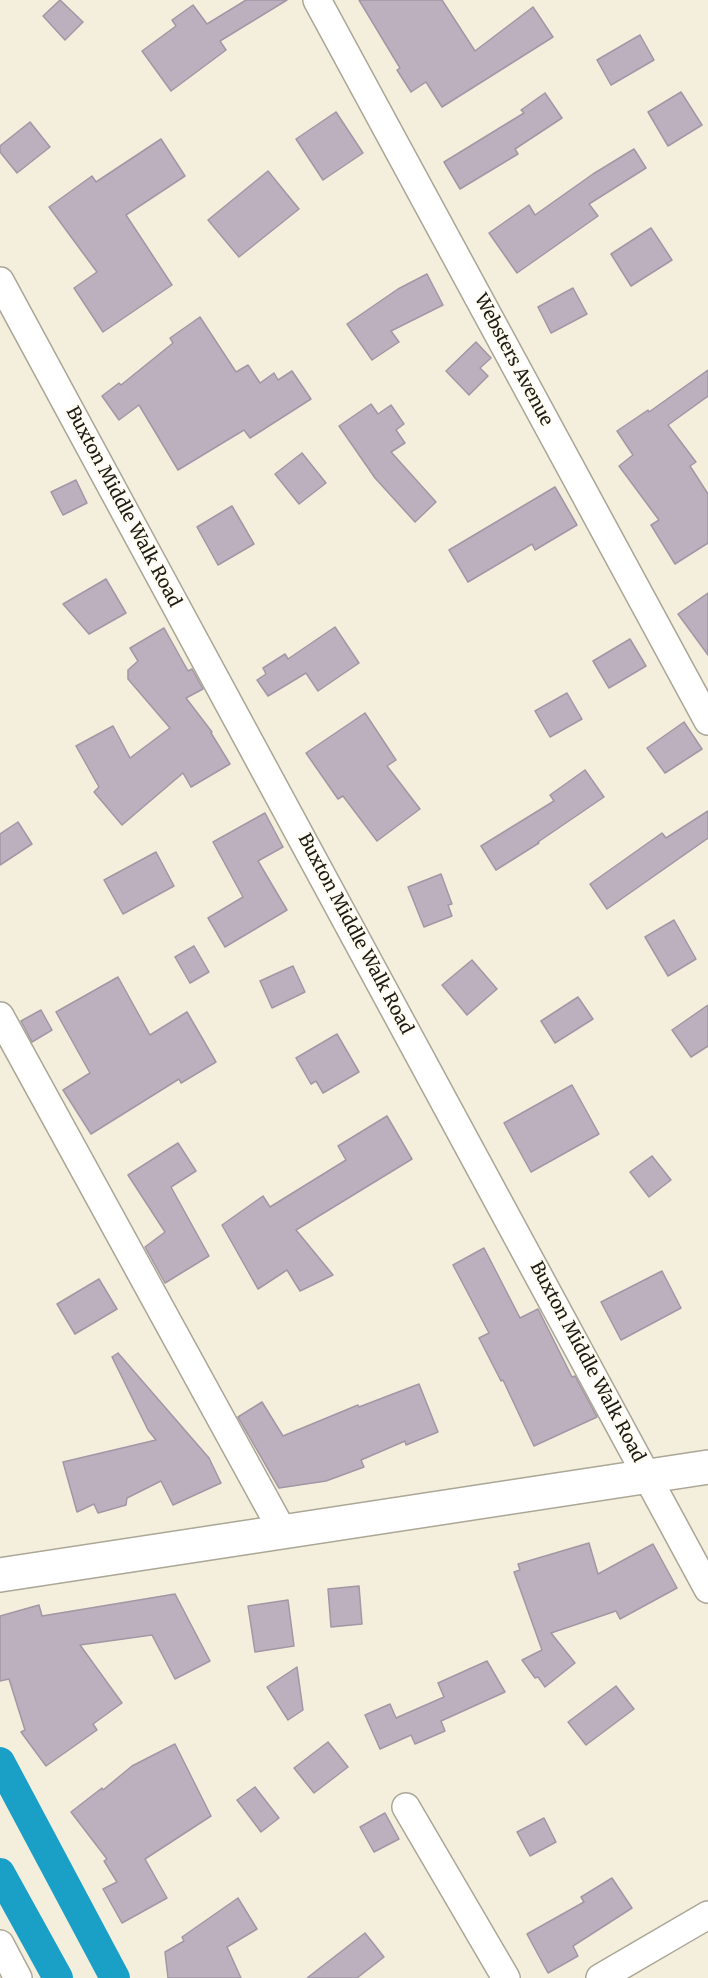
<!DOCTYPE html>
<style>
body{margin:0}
canvas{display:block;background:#f4efdd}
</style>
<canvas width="708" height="1978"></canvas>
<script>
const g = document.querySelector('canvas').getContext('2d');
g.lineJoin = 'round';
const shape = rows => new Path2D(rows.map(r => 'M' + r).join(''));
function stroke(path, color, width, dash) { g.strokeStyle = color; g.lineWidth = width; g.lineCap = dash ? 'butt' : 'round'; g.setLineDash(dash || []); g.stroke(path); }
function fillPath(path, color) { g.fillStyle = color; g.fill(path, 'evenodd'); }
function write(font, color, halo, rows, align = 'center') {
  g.font = font + ' Merriweather,serif'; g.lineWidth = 4.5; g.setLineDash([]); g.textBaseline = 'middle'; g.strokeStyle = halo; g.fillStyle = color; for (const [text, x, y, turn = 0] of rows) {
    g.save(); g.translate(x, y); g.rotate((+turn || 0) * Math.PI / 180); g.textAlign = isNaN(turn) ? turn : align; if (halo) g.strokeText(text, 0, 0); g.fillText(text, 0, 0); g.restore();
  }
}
const canal = shape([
 [0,1762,115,1978],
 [0,1873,58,1978]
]);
const building = shape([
 [60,0,83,22,65,40,43,16,60,0],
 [246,0,287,0,220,41,226,50,171,91,142,51,176,26,172,20,193,5,207,24,246,0],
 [359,0,442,0,475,51,533,7,553,37,442,107,426,82,411,92,397,70,400,68,359,0],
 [640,35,654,60,611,85,597,60,640,35],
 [681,92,702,125,668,146,648,112,681,92],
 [545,93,562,118,515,149,518,154,460,189,444,162,524,113,521,110,545,93],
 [336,112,363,153,323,180,296,139,336,112],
 [30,122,50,147,17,173,0,152,0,146,30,122],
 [161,139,185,176,126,215,172,285,103,332,74,288,97,272,49,207,92,176,96,182,161,139],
 [634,149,646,168,589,204,598,216,517,273,489,233,529,205,535,215,593,174,634,149],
 [268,171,299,209,239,257,208,220,268,171],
 [651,228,672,260,631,286,611,254,651,228],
 [427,274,443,305,391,331,399,342,372,360,347,324,398,289,427,274],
 [573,288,587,314,551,333,538,307,573,288],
 [200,317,236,372,248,365,260,383,274,373,278,380,292,371,311,399,250,438,244,430,178,470,139,405,119,420,102,396,119,383,121,385,173,343,170,338,200,317],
 [476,342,491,358,480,368,488,376,469,395,446,371,476,342],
 [708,370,708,396,668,425,696,462,690,466,708,494,708,543,675,564,651,525,659,520,619,466,633,455,617,431,648,410,649,412,708,370],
 [371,404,378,414,391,405,404,424,396,430,405,443,391,452,436,502,415,522,375,478,339,426,371,404],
 [302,453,326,483,299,504,275,474,302,453],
 [76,480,87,503,63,515,51,492,76,480],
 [555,487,577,525,535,550,532,544,468,582,449,550,555,487],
 [232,506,254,544,218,565,197,527,232,506],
 [106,579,126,613,89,634,63,604,106,579],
 [708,593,708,655,678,614,708,593],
 [335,627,359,663,318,691,306,673,268,696,257,680,266,674,263,668,285,654,288,659,335,627],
 [164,628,188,671,192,669,203,689,186,698,212,732,211,733,230,764,191,787,183,773,122,825,94,792,99,787,76,746,113,726,130,758,170,728,128,679,128,670,138,661,130,648,164,628],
 [630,639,646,666,609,688,593,661,630,639],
 [567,693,582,719,550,737,535,711,567,693],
 [365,713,396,760,387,766,420,809,377,841,343,796,338,799,306,753,365,713],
 [684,722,702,749,665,773,647,748,684,722],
 [585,770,604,797,538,842,539,843,496,870,481,846,554,801,550,795,585,770],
 [708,811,708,838,607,909,590,884,662,833,666,838,708,811],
 [265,813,283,847,258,861,287,910,225,947,208,918,243,897,213,842,265,813],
 [18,822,32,844,0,865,0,834,18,822],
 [156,852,174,886,123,914,104,880,156,852],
 [441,874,452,904,448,905,452,916,424,927,408,887,441,874],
 [674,920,696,959,668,976,645,937,674,920],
 [194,946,209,972,190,983,175,957,194,946],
 [472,960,497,989,467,1015,442,985,472,960],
 [293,966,305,992,272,1008,260,981,293,966],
 [118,977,150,1035,187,1012,216,1062,181,1083,179,1079,91,1134,63,1090,90,1073,56,1012,118,977],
 [578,997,593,1019,555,1043,541,1021,578,997],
 [708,1005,708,1046,691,1057,672,1030,708,1005],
 [41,1010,52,1030,32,1042,21,1021,41,1010],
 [337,1034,359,1072,323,1093,316,1081,311,1084,296,1058,337,1034],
 [572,1085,599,1134,531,1172,504,1123,572,1085],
 [387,1116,412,1159,296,1230,333,1275,300,1291,287,1270,258,1289,222,1225,263,1196,270,1207,346,1160,338,1146,387,1116],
 [178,1143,196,1171,171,1187,209,1256,165,1283,145,1247,165,1232,128,1175,178,1143],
 [652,1156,671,1180,649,1197,630,1172,652,1156],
 [484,1248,520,1318,538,1309,572,1377,575,1376,597,1417,534,1446,503,1380,501,1381,479,1338,489,1333,453,1265,484,1248],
 [662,1271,681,1308,621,1340,601,1302,662,1271],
 [99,1279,117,1309,75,1334,57,1304,99,1279],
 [118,1353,209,1458,221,1483,173,1505,161,1481,127,1498,126,1505,98,1513,94,1504,77,1512,63,1462,156,1440,148,1430,112,1357,118,1353],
 [419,1384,438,1432,406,1445,405,1441,361,1460,364,1467,326,1481,279,1488,238,1417,262,1402,283,1436,358,1405,359,1407,419,1384],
 [589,1543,598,1574,653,1544,677,1588,620,1619,616,1611,551,1633,575,1663,545,1687,538,1677,535,1678,522,1660,542,1650,514,1572,520,1570,518,1564,589,1543],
 [359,1586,362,1624,331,1627,328,1589,359,1586],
 [175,1594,210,1661,175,1679,152,1635,80,1645,122,1703,93,1724,97,1730,46,1766,21,1732,25,1730,9,1679,0,1681,0,1616,39,1605,42,1616,175,1594],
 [288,1600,294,1646,255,1652,248,1606,288,1600],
 [487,1661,505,1692,441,1721,445,1731,415,1744,411,1735,380,1749,365,1715,390,1704,396,1718,444,1697,438,1683,487,1661],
 [297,1667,303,1710,288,1720,267,1687,297,1667],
 [616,1686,634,1709,586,1745,568,1722,616,1686],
 [328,1742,348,1767,314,1793,294,1768,328,1742],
 [175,1744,211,1816,145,1859,167,1898,122,1923,103,1889,117,1882,104,1861,107,1859,71,1812,102,1788,103,1790,132,1766,175,1744],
 [255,1787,279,1818,261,1832,237,1800,255,1787],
 [385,1813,399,1839,374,1852,360,1827,385,1813],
 [544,1818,556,1842,530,1856,517,1832,544,1818],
 [612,1878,632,1908,573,1946,578,1956,548,1973,527,1934,584,1902,581,1897,612,1878],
 [238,1898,257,1929,227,1947,241,1978,168,1978,165,1952,184,1941,182,1937,238,1898],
 [365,1933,384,1957,357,1978,307,1978,365,1933]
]);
const street = shape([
 [317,0,708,721],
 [0,281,708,1589],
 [0,1016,283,1532],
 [406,1807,506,1978],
 [0,1944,18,1978],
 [600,1978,708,1915]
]);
const secondary = shape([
 [0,1575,708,1467]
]);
const streetNames = [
 ["Websters Avenue",513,360,62],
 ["Buxton Middle Walk Road",123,507,62],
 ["Buxton Middle Walk Road",355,934,62],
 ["Buxton Middle Walk Road",587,1362,62]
];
stroke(canal, '#1aa0c6', 30);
fillPath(building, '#bcb0bf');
stroke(building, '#a197a5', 1.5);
stroke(street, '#aba796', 30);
stroke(secondary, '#aba796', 36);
stroke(street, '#fff', 27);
stroke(secondary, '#fff', 33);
write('18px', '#1b1913', '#fffcf1', streetNames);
</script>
